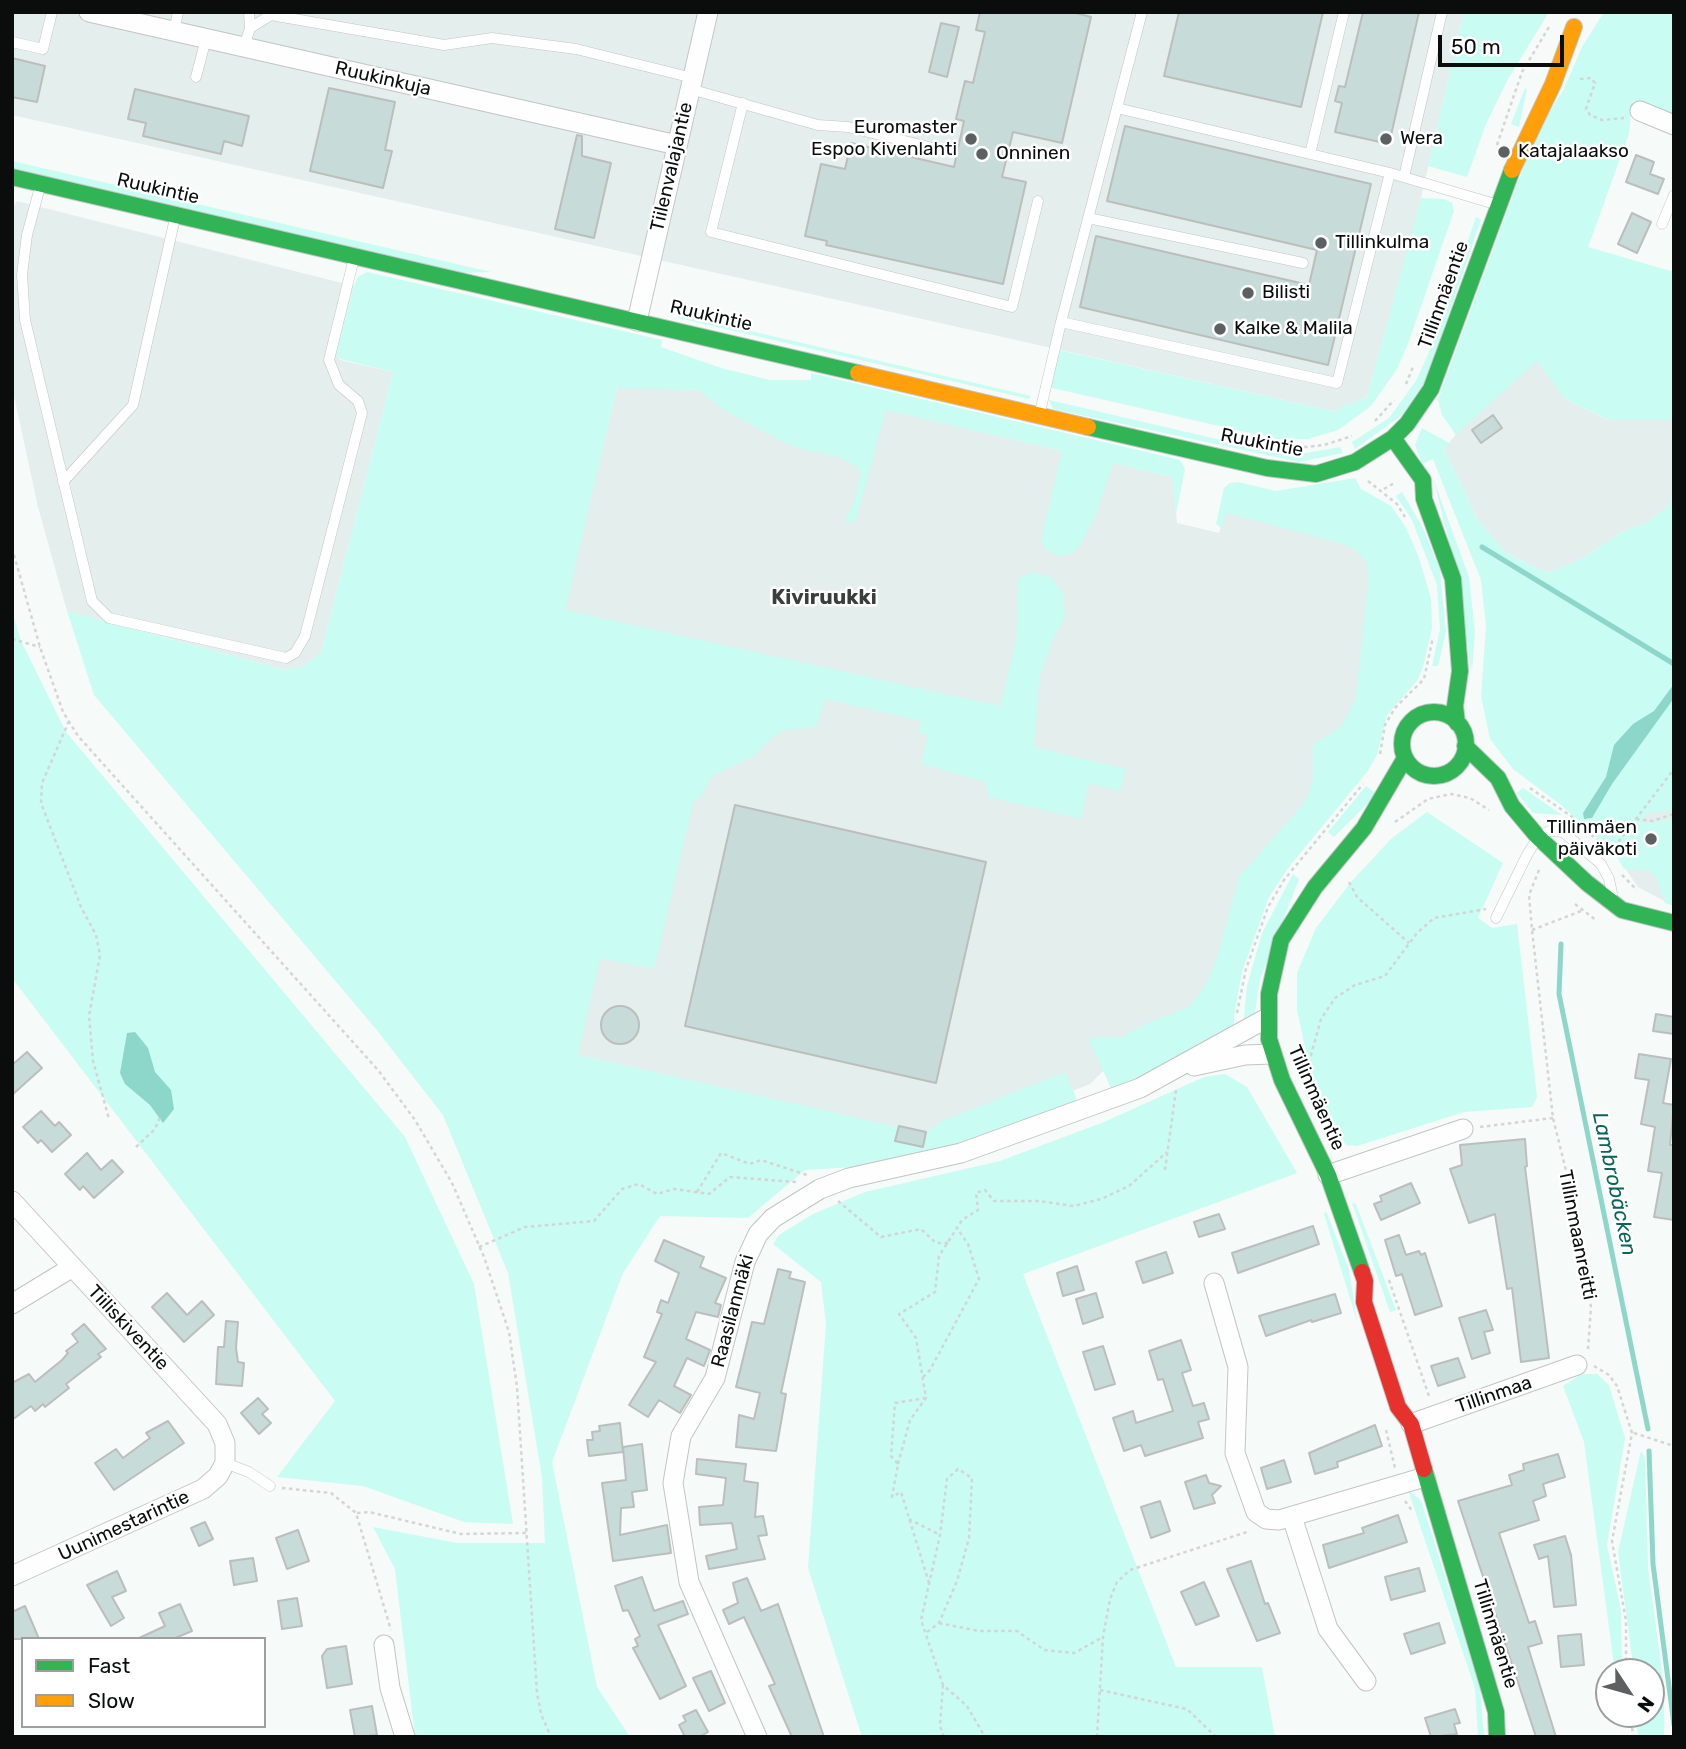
<!DOCTYPE html>
<meta charset="utf-8">
<style>
body{margin:0}
#map{position:relative;width:1686px;height:1749px;overflow:hidden;background:#f6faf9;font-family:Rubik,sans-serif}
canvas{display:block}
.frame{position:absolute;inset:0;border:14px solid #0b0d0d;pointer-events:none}
.legend{position:absolute;left:21px;top:1637px;width:245px;height:91px;box-sizing:border-box;background:#fff;border:2px solid #9d9e9e;margin:0;padding:9px 12px;list-style:none;font-size:21px;color:#0b0d0d}
.legend li{display:flex;align-items:center;gap:14px;height:35px}
.legend b{width:35px;border:2px solid #9d9e9e}
.north{position:absolute;left:1595px;top:1658px;width:70px;height:70px;box-sizing:border-box;background:#fff;border:2px solid #9d9e9e;border-radius:50%;rotate:126deg;font-size:19px;font-weight:700;line-height:28px;text-align:center;color:#0b0d0d}
.north::after{content:'';display:block;margin:auto;width:24px;height:32px;background:#5d6060;clip-path:polygon(50% 0,100% 100%,50% 72%,0 100%)}
.scale{position:absolute;left:1438px;top:35px;width:126px;height:32px;box-sizing:border-box;border:4px solid #0b0d0d;border-top:0;padding-left:9px;font-size:21px;line-height:24px;white-space:nowrap;color:#0b0d0d;-webkit-text-stroke:5px #fff;paint-order:stroke}
</style>
<div id="map">
<canvas width="1686" height="1749"></canvas>
<div class="frame"></div>
<ul class="legend">
<li><b style="height:9px;background:#30b455"></b>Fast</li>
<li><b style="height:9px;background:#ff9f0a"></b>Slow</li>
</ul>
<div class="north">N</div>
<div class="scale">50 m</div>
</div>
<script>
const g = document.querySelector('canvas').getContext('2d');
g.lineJoin = 'round';
function fillPath(path, color) { g.fillStyle = color; g.fill(path, 'evenodd'); }
const shape = rows => new Path2D(rows.map(r => 'M' + r).join(''));
function stroke(path, color, width, dash) { g.strokeStyle = color; g.lineWidth = width; g.lineCap = dash ? 'butt' : 'round'; g.setLineDash(dash || []); g.stroke(path); }
function write(font, color, halo, rows, align = 'center') {
  g.font = font + ' Rubik,sans-serif'; g.lineWidth = 5; g.setLineDash([]); g.textBaseline = 'middle'; g.strokeStyle = halo; g.fillStyle = color; for (const [text, x, y, turn = 0] of rows) {
    g.save(); g.translate(x, y); g.rotate((+turn || 0) * Math.PI / 180); g.textAlign = isNaN(turn) ? turn : align; if (halo) g.strokeText(text, 0, 0); g.fillText(text, 0, 0); g.restore();
  }
}
const built = shape([
 [12,12,1464,12,1417,215,1367,397,1333,411,12,115],
 [17,201,354,286,336,353,340,360,393,372,321,652,305,665,285,670,67,611,38,507,12,386,12,209],
 [1537,360,1566,400,1609,420,1674,420,1674,493,1669,505,1650,521,1620,533,1583,558,1548,573,1505,552,1478,520,1444,449,1461,428],
 [617,388,671,388,880,408,1172,477,1177,523,1219,533,1234,490,1391,527,1389,661,1259,892,1220,1021,1102,1072,1090,1084,924,1150,895,1141,898,1128,578,1055,560,628],
 [1674,777,1674,906,1638,887,1616,855]
]);
const green = shape([
 [1464,12,1549,12,1508,79,1486,124,1467,177,1428,166],
 [1604,12,1674,12,1674,110,1672,115,1631,112,1629,134,1588,247,1674,272,1674,420,1610,420,1566,400,1537,361,1456,435,1442,415,1438,400,1537,130,1563,91,1582,47],
 [1525,88,1527,89,1519,127,1511,124],
 [12,161,491,272,459,273,12,169],
 [1421,198,1444,199,1452,203,1454,211,1409,341,1397,369,1371,406,1338,430,1308,439,1276,439,1048,387,1059,350,1333,411,1367,397],
 [1476,217,1481,220,1426,380,1402,415,1355,449,1352,442,1389,418,1416,381,1433,343],
 [367,272,662,340,661,347,721,368,770,380,811,380,811,373,1180,460,1185,469,1176,514,1172,477,1113,463,1095,518,1080,545,1071,554,1059,556,1046,550,1041,541,1062,451,886,410,856,520,848,524,845,521,854,502,861,473,856,466,839,457,797,448,781,441,726,411,698,390,617,388,565,610,1000,706,1017,636,1018,579,1033,572,1050,577,1063,593,1065,617,1054,637,1040,675,1034,747,1126,769,1121,791,1089,783,1081,819,989,797,985,782,921,764,928,735,918,733,921,721,825,699,817,727,786,730,775,735,754,756,712,776,699,799,694,800,654,969,600,958,578,1055,899,1127,896,1141,922,1147,926,1132,942,1121,1065,1072,1076,1097,1076,1103,987,1139,886,1165,805,1170,748,1218,660,1216,623,1273,552,1462,597,1687,630,1737,415,1737,395,1569,373,1527,457,1543,545,1543,542,1477,508,1273,443,1115,376,1029,94,695,67,611,285,670,305,665,321,652,393,372,340,359,336,353,354,286,358,277],
 [681,315,1031,396,1029,399,678,318],
 [1049,400,1281,454,1300,454,1340,447,1343,453,1299,462,1053,409],
 [1422,428,1449,443,1444,449,1478,520,1505,552,1548,573,1583,558,1620,533,1650,521,1669,505,1674,493,1674,811,1648,813,1641,823,1674,819,1674,906,1665,903,1657,879,1649,870,1624,869,1616,855,1561,805,1513,769,1490,739,1481,696,1486,626,1481,580,1433,459,1422,464,1415,445],
 [1355,478,1361,489,1391,506,1405,526,1418,555,1431,598,1432,628,1423,667,1417,681,1387,715,1377,755,1367,772,1288,868,1269,897,1242,972,1234,1017,1234,1032,1156,1072,1111,1088,1088,1038,1122,1037,1147,1023,1187,1008,1202,991,1216,961,1239,877,1299,809,1309,793,1313,777,1313,745,1342,726,1356,696,1369,576,1366,560,1355,549,1329,540,1227,513,1221,528,1216,524,1224,488,1230,483,1238,482,1276,491],
 [1433,478,1469,577,1475,632,1472,672,1448,537],
 [1402,492,1422,526,1440,570,1446,632,1438,666,1432,666,1440,629,1437,585,1412,520,1396,496],
 [12,611,21,641,66,732,405,1137,474,1284,513,1524,464,1522,363,1486,277,1477,335,1401,12,978],
 [1366,786,1377,794,1334,837,1328,832],
 [1523,788,1562,815,1533,813,1517,793],
 [1427,812,1503,863,1478,918,1492,928,1517,924,1537,1097,1532,1107,1464,1112,1357,1146,1346,1145,1315,1094,1297,1010,1297,973,1316,928,1351,882,1392,838],
 [1293,874,1299,879,1260,979,1255,1012,1243,1026,1247,986,1262,933],
 [1225,1074,1247,1087,1297,1173,1023,1274,1176,1667,1262,1667,1275,1737,862,1737,808,1568,826,1324,821,1282,773,1244,779,1235,813,1214,865,1192,1000,1161,1104,1122,1204,1077],
 [1352,1203,1356,1204,1396,1310,1390,1312],
 [1326,1211,1349,1270,1357,1321,1324,1214],
 [1582,1374,1597,1374,1609,1385,1625,1438,1607,1545,1621,1610,1622,1672,1615,1672,1584,1442,1563,1386],
 [1641,1451,1645,1458,1648,1568,1664,1687,1664,1737,1638,1737,1636,1714,1651,1714,1651,1672,1634,1672,1618,1552],
 [1408,1490,1421,1500,1480,1687,1484,1737,1478,1737,1475,1688]
]);
const water = shape([
 [1674,684,1674,698,1612,784,1592,818,1584,819,1583,813,1606,777,1614,745,1633,724,1654,711],
 [135,1032,148,1048,155,1072,171,1090,174,1109,163,1123,150,1105,125,1084,120,1073,127,1033]
]);
const stream = shape([
 [1482,547,1674,664],
 [1561,944,1559,994,1648,1429],
 [1649,1451,1653,1564,1674,1725]
]);
const building = shape([
 [980,12,1072,12,1091,17,1062,143,1013,132,1002,177,1026,182,1003,284,826,245,827,241,805,236,821,164,845,169,851,143,954,167,964,121,956,119,965,81,973,83,985,32,976,30,980,12],
 [1179,12,1323,12,1301,107,1164,76,1179,12],
 [1363,12,1419,12,1389,144,1335,132,1342,103,1335,101,1339,86,1345,87,1363,12],
 [941,23,959,27,947,77,929,72,941,23],
 [12,58,45,66,37,102,12,97,12,58],
 [329,88,395,102,385,150,392,151,383,188,310,171,329,88],
 [135,89,249,116,242,146,224,141,221,154,143,136,146,123,128,119,135,89],
 [1125,126,1371,184,1328,365,1080,307,1096,236,1309,285,1317,250,1107,201,1125,126],
 [577,135,582,136,582,156,611,163,594,238,555,229,577,135],
 [1636,155,1654,162,1650,174,1664,179,1658,194,1626,182,1636,155],
 [1632,213,1651,222,1637,253,1618,244,1632,213],
 [1493,415,1502,428,1481,443,1472,430,1493,415],
 [735,805,986,862,936,1083,685,1026,735,805],
 '601 1025a19 19 0 1 1 38 0a19 19 0 1 1-38 0Z',
 [1656,1014,1674,1017,1674,1034,1653,1031,1656,1014],
 [27,1052,42,1068,12,1095,12,1065,27,1052],
 [1639,1054,1671,1059,1663,1103,1674,1105,1670,1145,1674,1145,1674,1220,1654,1217,1662,1173,1648,1171,1655,1127,1641,1124,1649,1080,1635,1078,1639,1054],
 [41,1111,55,1126,59,1122,71,1135,52,1152,41,1140,38,1143,23,1127,41,1111],
 [899,1126,926,1132,923,1147,895,1141,899,1126],
 [1525,1139,1527,1166,1525,1167,1549,1358,1521,1362,1512,1288,1507,1289,1495,1214,1469,1223,1450,1169,1462,1165,1460,1145,1525,1139],
 [87,1153,101,1170,112,1160,123,1172,94,1198,83,1186,80,1190,65,1174,87,1153],
 [1411,1183,1420,1203,1381,1220,1374,1204,1382,1201,1380,1196,1411,1183],
 [1219,1214,1225,1229,1199,1237,1194,1222,1219,1214],
 [1313,1226,1319,1244,1238,1273,1232,1253,1313,1226],
 [1399,1235,1406,1255,1419,1251,1421,1255,1425,1253,1442,1306,1415,1315,1402,1274,1396,1276,1385,1240,1399,1235],
 [664,1240,704,1257,700,1267,726,1278,715,1303,721,1305,718,1317,696,1312,686,1339,710,1350,704,1366,687,1358,674,1386,691,1395,680,1413,659,1400,648,1417,629,1405,656,1362,644,1357,662,1314,657,1312,661,1300,668,1303,679,1273,655,1261,664,1240],
 [1166,1252,1173,1273,1143,1283,1136,1262,1166,1252],
 [1077,1266,1084,1290,1063,1296,1057,1273,1077,1266],
 [778,1269,791,1272,789,1278,805,1282,781,1393,786,1394,776,1451,736,1447,739,1415,754,1419,760,1393,736,1387,741,1367,752,1322,764,1324,778,1269],
 [167,1293,187,1315,202,1301,214,1315,184,1342,152,1307,167,1293],
 [1096,1293,1103,1317,1083,1324,1076,1299,1096,1293],
 [1335,1294,1341,1313,1312,1322,1311,1320,1266,1336,1259,1316,1335,1294],
 [1486,1310,1493,1330,1484,1332,1490,1353,1472,1359,1459,1318,1486,1310],
 [226,1321,238,1322,236,1348,238,1362,244,1363,242,1386,216,1384,218,1347,224,1347,226,1321],
 [84,1324,106,1349,98,1354,101,1357,66,1384,69,1388,45,1407,43,1404,35,1411,31,1406,12,1420,12,1383,29,1374,35,1382,62,1360,68,1353,66,1351,78,1342,72,1334,84,1324],
 [1181,1340,1191,1370,1182,1373,1193,1406,1204,1403,1209,1419,1198,1422,1203,1438,1145,1456,1141,1445,1124,1451,1113,1418,1133,1411,1136,1423,1173,1411,1163,1379,1158,1380,1149,1351,1181,1340],
 [1103,1346,1115,1384,1095,1390,1083,1352,1103,1346],
 [1458,1358,1465,1377,1438,1386,1431,1366,1458,1358],
 [258,1398,268,1409,262,1414,271,1423,259,1434,241,1413,258,1398],
 [168,1421,184,1443,114,1490,95,1463,116,1449,123,1458,150,1438,146,1433,168,1421],
 [620,1423,623,1452,589,1456,587,1440,593,1440,592,1432,600,1431,599,1426,620,1423],
 [1375,1425,1382,1446,1337,1462,1338,1467,1315,1474,1309,1453,1375,1425],
 [642,1444,647,1490,632,1492,634,1507,621,1508,620,1535,667,1525,671,1553,613,1561,602,1483,626,1480,623,1447,642,1444],
 [1558,1454,1565,1477,1543,1484,1546,1496,1533,1501,1539,1520,1499,1533,1529,1623,1535,1621,1542,1643,1528,1647,1556,1737,1536,1737,1458,1501,1512,1485,1509,1475,1524,1470,1523,1464,1558,1454],
 [697,1459,746,1464,744,1481,758,1483,755,1517,763,1516,767,1535,758,1536,765,1559,709,1569,706,1556,737,1549,732,1523,700,1525,699,1507,723,1505,726,1478,696,1474,697,1459],
 [1284,1460,1291,1482,1267,1489,1261,1468,1284,1460],
 [1206,1475,1209,1483,1221,1486,1212,1495,1215,1503,1194,1509,1185,1482,1206,1475],
 [1160,1501,1170,1531,1151,1538,1141,1507,1160,1501],
 [1398,1515,1407,1542,1329,1568,1323,1545,1364,1533,1362,1528,1398,1515],
 [205,1522,213,1539,199,1546,191,1528,205,1522],
 [298,1530,309,1561,287,1569,276,1538,298,1530],
 [1565,1536,1571,1555,1576,1605,1554,1607,1548,1556,1539,1559,1534,1545,1565,1536],
 [253,1558,257,1581,234,1585,230,1561,253,1558],
 [1251,1561,1265,1604,1268,1603,1280,1633,1257,1641,1227,1569,1251,1561],
 [1419,1568,1425,1591,1391,1600,1385,1577,1419,1568],
 [117,1571,126,1591,112,1597,124,1618,111,1626,87,1585,117,1571],
 [642,1577,654,1611,683,1601,688,1614,658,1625,686,1686,660,1699,633,1648,638,1646,635,1639,640,1636,628,1610,623,1611,615,1586,642,1577],
 [747,1578,761,1611,778,1604,824,1737,792,1737,769,1686,775,1684,744,1617,729,1624,723,1610,738,1603,733,1583,747,1578],
 [1204,1582,1219,1616,1196,1625,1181,1592,1204,1582],
 [297,1598,302,1626,282,1629,278,1601,297,1598],
 [180,1604,192,1631,173,1639,137,1639,165,1626,159,1613,180,1604],
 [25,1606,34,1627,39,1639,12,1639,12,1612,25,1606],
 [1439,1623,1445,1643,1411,1654,1404,1634,1439,1623],
 [1581,1634,1584,1665,1561,1667,1558,1636,1581,1634],
 [346,1646,352,1684,327,1688,322,1656,327,1649,346,1646],
 [711,1671,725,1703,709,1711,693,1678,711,1671],
 [372,1706,377,1735,355,1737,350,1710,372,1706],
 [1455,1709,1460,1723,1454,1724,1457,1734,1431,1737,1425,1718,1455,1709],
 [696,1710,708,1732,699,1737,685,1737,679,1725,686,1721,683,1716,696,1710]
]);
const path = shape([
 [1580,79,1591,78,1595,83,1586,109,1590,115,1602,120,1624,118],
 [1497,145,1522,72,1549,27],
 [1406,384,1413,367],
 [1375,421,1394,400],
 [1297,448,1324,445,1352,436],
 [1368,481,1397,504,1405,517],
 [1384,489,1396,482],
 [12,548,40,647,63,712,78,736,378,1070,415,1120,452,1183,484,1257,509,1332,517,1387,537,1693,541,1714,551,1737],
 [12,639,40,647],
 [69,721,42,783,41,803,81,907,96,935,100,955,89,1016,93,1061,109,1119],
 [1380,754,1385,725,1395,708,1424,679,1433,637],
 [1530,788,1571,816,1609,851],
 [1636,819,1652,821,1674,814],
 [1395,822,1428,799,1451,794,1470,798,1489,810],
 [1610,853,1674,769],
 [1539,870,1529,895,1532,930,1553,1118,1574,1203,1591,1307,1588,1349],
 [1622,875,1637,890],
 [1349,882,1357,897,1409,943],
 [1575,904,1597,921],
 [1532,930,1581,911],
 [1237,1013,1246,969,1268,907,1284,880,1363,784],
 [1297,1060,1311,1055,1321,1019,1335,998,1355,985,1385,976,1417,933,1434,918,1486,909],
 [1480,1127,1553,1118],
 [136,1147,155,1129,161,1115],
 [1165,1170,1176,1090],
 [697,1192,721,1153,750,1164,761,1160,807,1175],
 [838,1201,881,1237,921,1229,936,1243,949,1243],
 [479,1247,525,1227,594,1221,622,1189,639,1184,657,1194,674,1189,709,1194,730,1177,796,1182],
 [1389,1280,1430,1399],
 [1594,1366,1609,1375,1617,1386,1632,1433,1612,1541,1626,1621,1626,1672],
 [923,1377,930,1370,979,1279,968,1244,957,1228],
 [926,1398,895,1403,891,1456,898,1464,892,1497,901,1492,929,1583],
 [1386,1430,1395,1468],
 [1634,1433,1674,1446],
 [898,1464,910,1420,926,1398,916,1338,899,1314,935,1292,939,1256,962,1220,978,1210,976,1193,985,1190,994,1201,1039,1201,1074,1206,1101,1199,1129,1186,1167,1152],
 [282,1488,331,1493,356,1513,391,1630],
 [1405,1501,1413,1512],
 [357,1513,369,1512,461,1534,526,1533],
 [909,1519,940,1535],
 [939,1623,979,1631,1017,1631,1044,1650,1074,1653,1103,1637],
 [927,1632,939,1623,957,1581,969,1538,972,1478,958,1469,947,1479,940,1535,921,1620,943,1685,967,1706,985,1737],
 [943,1685,940,1726,944,1737],
 [1100,1690,1187,1709,1216,1737],
 [1631,1714,1633,1737],
 [1097,1737,1103,1637,1110,1599,1117,1582,1130,1570,1250,1531]
]);
const lane = shape([
 [249,12,250,28],
 [1142,12,1061,322,1337,383,1390,173,1495,204],
 [174,32,178,12],
 [12,42,43,49,52,12],
 [244,47,250,28,271,15,444,45,492,38,576,49,693,78],
 [196,77,206,39],
 [690,89,818,125,848,127,933,148],
 [743,103,711,232,1012,307,1038,201],
 [1117,108,1390,173],
 [1310,154,1344,12],
 [1404,177,1442,12],
 [40,187,27,235,22,275,25,320,92,601,109,618,286,658,295,653,305,636,362,413,358,401,339,385,329,360,354,258],
 [1088,218,1303,263],
 [1662,224,1674,195],
 [1040,412,1061,322],
 [63,482,133,405,175,218],
 [1496,918,1527,855,1538,837,1549,831,1563,832,1601,864,1609,879,1612,893],
 [225,1463,249,1472,270,1486]
]);
const street = shape([
 [89,12,677,145],
 [1640,111,1674,125],
 [637,321,708,12],
 [1194,1066,1245,1055,1271,1054],
 [1328,1175,1463,1129],
 [12,1201,217,1424,225,1443,225,1463,218,1476,203,1489,12,1576],
 [1214,1283,1238,1367,1235,1453,1256,1512,1266,1519,1279,1520,1425,1477],
 [12,1304,71,1268],
 [1411,1424,1577,1365],
 [1292,1517,1328,1629,1366,1681],
 [384,1645,390,1688,405,1737],
 [757,1737,689,1582,673,1483,681,1436,715,1378,745,1262,758,1234,773,1218,820,1189,849,1178,961,1153,1140,1088,1267,1018]
]);
const fast = shape([
 [12,177,858,373],
 [1088,427,1267,468,1316,474,1355,462,1393,438,1407,424,1431,389,1512,170],
 [1393,438,1423,480,1424,499,1453,579,1460,671,1455,706,1457,723],
 '1402 744a32 32 0 1 1 64 0a32 32 0 1 1-64 0Z',
 [1465,746,1498,778,1512,806,1538,837,1587,883,1622,910,1674,923],
 [1362,1272,1328,1175,1282,1080,1269,1039,1269,994,1281,940,1315,887,1364,828,1405,758],
 [1424,1469,1496,1712,1497,1737]
]);
const slow = shape([
 [1512,170,1553,84,1574,27],
 [858,373,1088,427]
]);
const jam = shape([
 [1362,1272,1365,1281,1364,1302,1398,1407,1411,1424,1424,1469]
]);
const markers = [
 [971,139,7,"#5d6060"],
 [1386,139,7,"#5d6060"],
 [1504,152,7,"#5d6060"],
 [982,154,7,"#5d6060"],
 [1321,243,7,"#5d6060"],
 [1248,293,7,"#5d6060"],
 [1220,329,7,"#5d6060"],
 [1651,839,7,"#5d6060"]
];
const streetNames = [
 ["Ruukinkuja",383,79,13],
 ["Tiilenvalajantie",672,167,-77],
 ["Ruukintie",158,189,13],
 ["Tillinmäentie",1444,295,-70],
 ["Ruukintie",711,316,13],
 ["Ruukintie",1262,443,11],
 ["Tillinmäentie",1316,1098,66],
 ["Tillinmaanreitti",1577,1235,79],
 ["Raasilanmäki",733,1311,-75],
 ["Tiiliskiventie",128,1328,47],
 ["Tillinmaa",1494,1395,-19],
 ["Uunimestarintie",124,1526,-25],
 ["Tillinmäentie",1495,1634,73]
];
const poiNames = [
 ["Euromaster",957,128,"right"],
 ["Espoo Kivenlahti",957,150,"right"],
 ["Wera",1400,139],
 ["Katajalaakso",1518,152],
 ["Onninen",996,154],
 ["Tillinkulma",1335,243],
 ["Bilisti",1262,293],
 ["Kalke & Malila",1234,329],
 ["Tillinmäen",1637,828,"right"],
 ["päiväkoti",1637,850,"right"]
];
const neighbourhoodNames = [
 ["Kiviruukki",824,598]
];
const waterNames = [
 ["Lambrobäcken",1614,1184,78]
];
fillPath(built, '#e4eeec');
fillPath(green, '#c9fcf2');
fillPath(water, '#8cd6ca');
stroke(stream, '#8cd6ca', 5);
fillPath(building, '#c7dcd9');
stroke(building, '#bbbebd', 2);
stroke(lane, '#c2c5c4', 11);
stroke(street, '#c2c5c4', 21);
stroke(fast, '#c2c5c4', 18);
stroke(slow, '#c2c5c4', 18);
stroke(jam, '#c2c5c4', 18);
stroke(path, '#d4d5d4', 2.5, [3.5, 3.5]);
stroke(lane, '#fefefe', 10);
stroke(street, '#fefefe', 19);
stroke(fast, '#30b455', 16);
stroke(slow, '#ff9f0a', 16);
stroke(jam, '#e5322d', 16);
for (const [x, y, r, color] of markers) { const dot = new Path2D(); dot.arc(x, y, r, 0, 2 * Math.PI); g.fillStyle = color; g.fill(dot); stroke(dot, '#fff', 2.5); }
write('19px', '#0b0d0d', '#fff', streetNames);
write('19px', '#0b0d0d', '#fff', poiNames, 'left');
write('bold 21px', '#3a3f3e', '#fff', neighbourhoodNames);
write('italic 21px', '#0a6459', '#fff', waterNames);
</script>
